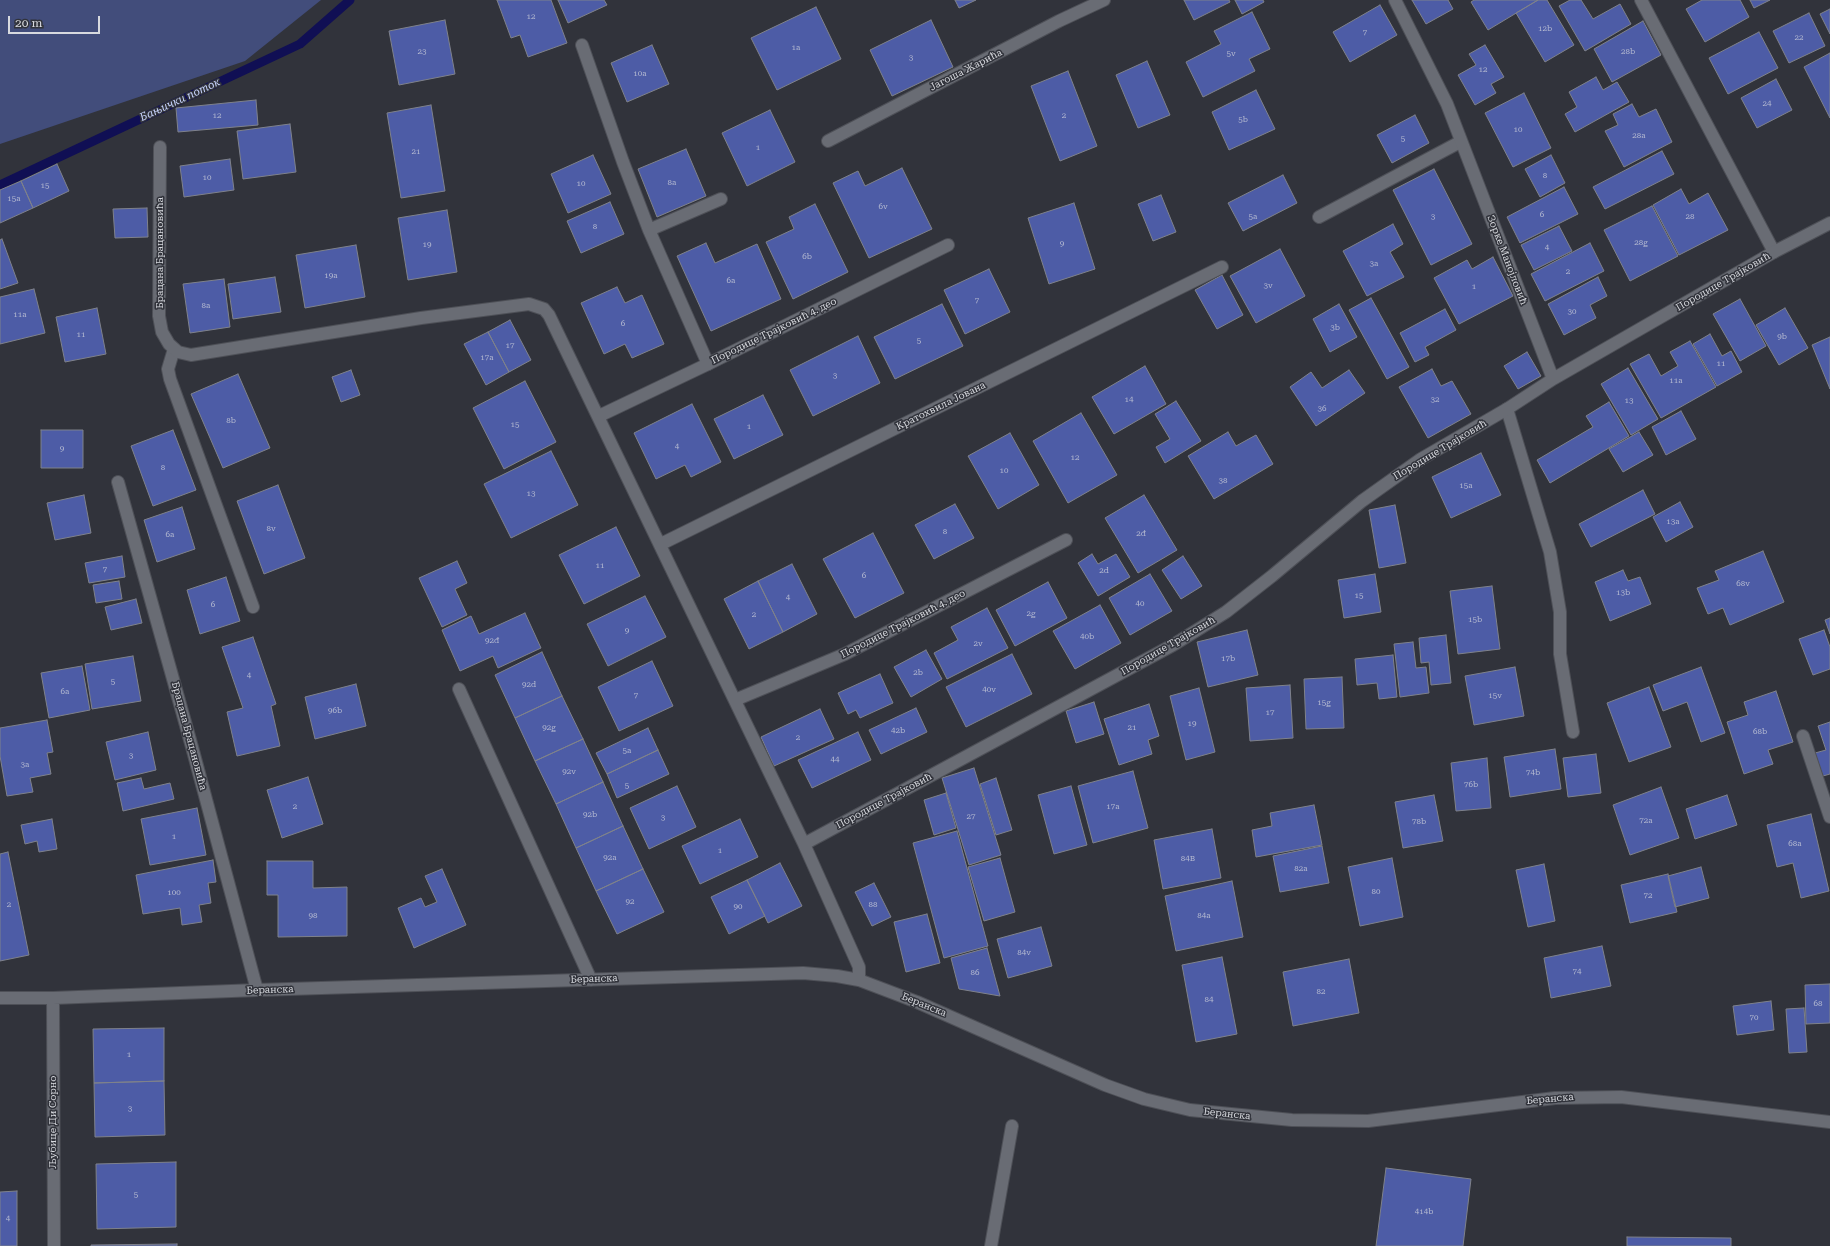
<!DOCTYPE html>
<meta charset="utf-8">
<style>
body{margin:0}
#map{position:relative;width:1830px;height:1246px;overflow:hidden;background:#31333b;font-family:"Roboto Serif",serif}
canvas{display:block}
.scale{position:absolute;left:8px;top:16px;width:92px;height:18px;box-sizing:border-box;border:2px solid #d8dadf;border-top:0;padding-left:5px;font-size:12px;line-height:14px;white-space:nowrap;color:#d8dadf;-webkit-text-stroke:3px #31333b;paint-order:stroke}
</style>
<div id="map">
<canvas width="1830" height="1246"></canvas>
<div class="scale">20 m</div>
</div>
<script>
const g = document.querySelector('canvas').getContext('2d');
g.lineJoin = 'round';
function fillPath(path, color) { g.fillStyle = color; g.fill(path, 'evenodd'); }
const shape = rows => new Path2D(rows.map(r => 'M' + r).join(''));
function stroke(path, color, width, dash) { g.strokeStyle = color; g.lineWidth = width; g.lineCap = dash ? 'butt' : 'round'; g.setLineDash(dash || []); g.stroke(path); }
function write(font, color, halo, rows, align = 'center') {
  g.font = font + ' "Roboto Serif",serif'; g.lineWidth = 3; g.setLineDash([]); g.textBaseline = 'middle'; g.strokeStyle = halo; g.fillStyle = color; for (const [text, x, y, turn = 0] of rows) {
    g.save(); g.translate(x, y); g.rotate((+turn || 0) * Math.PI / 180); g.textAlign = isNaN(turn) ? turn : align; if (halo) g.strokeText(text, 0, 0); g.fillText(text, 0, 0); g.restore();
  }
}
const green = shape([
 [0,0,321,0,245,61,0,144]
]);
const stream = shape([
 [0,185,300,44,350,0]
]);
const building = shape([
 [497,0,551,0,567,43,528,57,520,35,511,38,497,0],
 [558,0,604,0,607,5,568,23,558,0],
 [955,0,976,0,959,8,955,0],
 [1184,0,1229,0,1230,2,1194,20,1184,0],
 [1235,0,1263,0,1264,2,1242,14,1235,0],
 [1412,0,1448,0,1453,9,1426,24,1412,0],
 [1474,0,1538,0,1488,30,1471,2,1474,0],
 [1538,0,1547,0,1574,45,1545,62,1516,13,1538,0],
 [1570,0,1581,0,1593,19,1620,4,1631,24,1585,51,1559,6,1570,0],
 [1702,0,1740,0,1749,17,1705,42,1686,9,1702,0],
 [1750,0,1770,0,1754,8,1750,0],
 [1380,5,1397,35,1350,62,1333,32,1380,5],
 [816,7,841,59,777,90,751,38,816,7],
 [1830,9,1830,34,1820,14,1830,9],
 [1252,12,1270,49,1249,59,1255,71,1203,97,1186,62,1221,44,1214,31,1252,12],
 [1809,13,1825,46,1789,63,1773,31,1809,13],
 [445,20,455,74,399,85,389,31,445,20],
 [931,20,953,67,892,96,870,50,931,20],
 [1643,21,1661,55,1612,82,1594,49,1643,21],
 [1759,32,1778,68,1728,94,1709,58,1759,32],
 [652,45,669,84,627,102,611,63,652,45],
 [1485,45,1504,77,1491,84,1496,93,1475,105,1458,75,1476,65,1469,54,1485,45],
 [1830,53,1830,118,1804,67,1830,53],
 [1147,61,1170,115,1138,128,1116,75,1147,61],
 [1068,71,1097,146,1060,161,1031,86,1068,71],
 [1596,77,1603,90,1617,82,1629,102,1575,132,1565,114,1577,107,1569,92,1596,77],
 [1776,79,1792,110,1757,128,1741,98,1776,79],
 [1256,90,1275,129,1229,150,1212,112,1256,90],
 [1524,93,1551,148,1513,167,1485,113,1524,93],
 [256,100,258,125,178,132,176,108,256,100],
 [1632,104,1639,117,1656,109,1672,142,1624,167,1605,131,1618,125,1613,114,1632,104],
 [431,105,445,191,401,198,387,113,431,105],
 [770,110,795,162,747,186,722,133,770,110],
 [1415,115,1429,143,1392,163,1377,135,1415,115],
 [290,124,296,172,243,179,237,131,290,124],
 [686,149,706,196,657,217,638,169,686,149],
 [1662,151,1674,174,1605,209,1593,187,1662,151],
 [593,155,611,194,568,213,551,174,593,155],
 [1551,155,1565,183,1540,197,1525,169,1551,155],
 [230,159,234,190,184,197,180,166,230,159],
 [57,164,69,191,33,208,21,181,57,164],
 [902,168,932,229,869,258,833,183,858,171,865,186,902,168],
 [1434,169,1472,244,1431,265,1393,190,1434,169],
 [1283,175,1297,203,1243,231,1228,203,1283,175],
 [21,181,33,208,0,223,0,190,21,181],
 [1564,187,1578,214,1520,243,1507,217,1564,187],
 [1681,189,1689,204,1708,193,1728,230,1679,255,1653,205,1681,189],
 [1161,195,1176,232,1153,241,1138,204,1161,195],
 [610,202,624,234,581,253,567,221,610,202],
 [1074,203,1095,269,1049,284,1028,218,1074,203],
 [815,204,848,272,793,299,766,242,794,229,789,217,815,204],
 [1652,206,1678,256,1630,281,1604,230,1652,206],
 [147,208,148,237,115,238,113,209,147,208],
 [447,210,457,272,408,280,398,218,447,210],
 [1393,224,1403,244,1390,252,1404,277,1367,296,1343,251,1393,224],
 [1559,226,1572,251,1534,270,1521,245,1559,226],
 [2,239,18,283,0,289,0,240,2,239],
 [706,243,715,263,757,244,781,299,711,331,677,256,706,243],
 [1590,243,1604,271,1545,301,1531,274,1590,243],
 [356,245,365,297,305,308,296,255,356,245],
 [1280,249,1305,296,1256,323,1230,276,1280,249],
 [1493,257,1513,296,1459,324,1434,278,1467,260,1472,269,1493,257],
 [989,269,1010,312,965,334,944,290,989,269],
 [1222,275,1243,315,1217,329,1195,290,1222,275],
 [275,277,281,312,233,319,228,284,275,277],
 [1598,277,1607,296,1590,305,1596,318,1564,335,1548,304,1598,277],
 [224,279,230,327,190,333,183,284,224,279],
 [617,287,625,303,642,295,664,344,632,358,625,344,604,354,581,303,617,287],
 [34,289,45,333,0,344,0,297,34,289],
 [1371,298,1409,367,1387,379,1349,310,1371,298],
 [1740,299,1766,346,1740,361,1713,314,1740,299],
 [942,304,963,346,895,379,874,337,942,304],
 [1339,304,1357,337,1330,352,1313,319,1339,304],
 [97,308,106,354,65,362,56,317,97,308],
 [1785,308,1808,348,1779,365,1756,325,1785,308],
 [1445,309,1456,330,1425,347,1429,355,1415,362,1400,333,1445,309],
 [510,320,531,360,509,372,488,332,510,320],
 [488,332,509,372,486,385,464,344,488,332],
 [1710,334,1722,356,1731,351,1742,372,1717,386,1693,344,1710,334],
 [858,336,880,383,813,416,790,370,858,336],
 [1830,337,1830,389,1812,345,1830,337],
 [1690,341,1716,387,1661,418,1630,364,1649,354,1661,376,1678,366,1670,352,1690,341],
 [1527,352,1541,376,1518,389,1504,366,1527,352],
 [1145,366,1166,404,1114,434,1092,397,1145,366],
 [1628,368,1658,419,1631,435,1601,384,1628,368],
 [1432,369,1441,386,1452,381,1471,414,1428,438,1399,387,1432,369],
 [351,370,360,395,341,402,332,377,351,370],
 [1349,370,1365,393,1316,426,1290,387,1311,372,1322,388,1349,370],
 [238,374,270,448,223,468,191,394,238,374],
 [525,381,556,442,504,469,473,408,525,381],
 [763,395,783,435,734,459,714,419,763,395],
 [1176,401,1201,441,1165,463,1156,447,1170,439,1155,414,1176,401],
 [1609,402,1629,436,1550,483,1537,460,1593,427,1586,416,1609,402],
 [692,404,721,462,691,477,685,465,656,479,634,433,692,404],
 [1681,411,1696,439,1666,455,1652,427,1681,411],
 [1081,413,1117,475,1068,503,1033,441,1081,413],
 [41,430,83,430,83,468,41,468,41,430],
 [173,430,196,490,153,506,131,446,173,430],
 [1228,432,1236,446,1256,435,1273,464,1214,499,1188,456,1228,432],
 [1639,432,1653,455,1623,472,1609,449,1639,432],
 [1010,433,1039,485,998,509,968,456,1010,433],
 [551,451,578,505,511,538,484,484,551,451],
 [1481,453,1501,495,1451,518,1432,477,1481,453],
 [278,485,305,558,264,574,237,501,278,485],
 [1643,490,1655,514,1591,547,1579,524,1643,490],
 [84,495,91,533,55,540,47,503,84,495],
 [1144,495,1177,550,1138,573,1105,518,1144,495],
 [1680,502,1693,527,1666,542,1653,517,1680,502],
 [955,504,974,538,934,559,915,525,955,504],
 [1395,505,1406,563,1379,568,1369,510,1395,505],
 [182,507,195,549,157,562,144,520,182,507],
 [616,527,640,576,584,604,559,555,616,527],
 [873,533,904,593,855,618,823,559,873,533],
 [1763,551,1784,602,1730,625,1723,608,1708,614,1697,588,1719,580,1715,571,1763,551],
 [1092,554,1098,564,1116,554,1130,577,1098,596,1078,563,1092,554],
 [122,556,125,577,89,583,85,563,122,556],
 [1183,556,1202,586,1181,599,1162,570,1183,556],
 [457,561,467,583,455,589,467,615,442,627,419,578,457,561],
 [792,564,817,614,783,632,758,581,792,564],
 [1623,570,1628,581,1640,577,1651,604,1610,621,1595,582,1623,570],
 [1150,574,1172,611,1130,635,1109,598,1150,574],
 [1375,574,1381,612,1344,618,1338,580,1375,574],
 [226,577,240,621,200,634,187,590,226,577],
 [119,581,122,599,96,603,93,585,119,581],
 [758,581,783,632,749,649,724,599,758,581],
 [1048,582,1067,618,1015,646,996,610,1048,582],
 [1492,586,1500,649,1458,654,1450,591,1492,586],
 [645,596,666,637,608,666,587,624,645,596],
 [136,599,142,623,111,630,105,607,136,599],
 [1100,605,1121,643,1075,669,1053,631,1100,605],
 [987,608,1008,648,947,679,934,653,958,640,951,627,987,608],
 [525,613,541,648,498,668,493,656,460,671,442,630,471,616,479,634,525,613],
 [1830,618,1830,634,1825,620,1830,618],
 [1247,630,1258,675,1208,687,1197,642,1247,630],
 [1824,630,1830,647,1830,669,1813,675,1799,639,1824,630],
 [1446,635,1451,683,1431,685,1429,662,1421,663,1419,638,1446,635],
 [253,637,276,704,271,706,280,746,237,756,227,712,243,708,222,647,253,637],
 [1413,642,1416,668,1426,667,1429,693,1400,697,1394,644,1413,642],
 [926,650,942,679,911,697,894,667,926,650],
 [542,652,562,696,515,718,495,675,542,652],
 [1012,654,1032,694,966,727,946,687,1012,654],
 [1393,655,1397,697,1379,699,1377,683,1357,685,1355,659,1393,655],
 [133,656,141,701,92,709,85,664,133,656],
 [652,661,673,706,619,731,598,687,652,661],
 [82,666,90,710,49,718,41,673,82,666],
 [1515,667,1524,716,1474,725,1465,676,1515,667],
 [1701,667,1725,733,1701,742,1687,702,1663,711,1653,685,1701,667],
 [880,674,893,703,860,718,856,710,848,714,838,693,880,674],
 [1342,677,1344,728,1306,729,1304,679,1342,677],
 [356,684,366,726,315,739,305,697,356,684],
 [1290,685,1293,738,1250,741,1246,688,1290,685],
 [1649,687,1671,747,1629,762,1607,703,1649,687],
 [1199,688,1215,752,1186,760,1170,696,1199,688],
 [1776,691,1793,742,1768,750,1773,764,1744,774,1727,722,1748,715,1744,702,1776,691],
 [562,696,583,739,535,761,515,718,562,696],
 [1094,702,1104,734,1076,743,1066,711,1094,702],
 [1149,704,1159,736,1148,740,1152,754,1119,765,1104,719,1149,704],
 [916,708,927,732,881,754,869,730,916,708],
 [820,709,834,739,774,766,761,737,820,709],
 [47,720,53,752,47,753,51,774,30,778,33,792,7,796,0,756,0,728,47,720],
 [1830,722,1830,774,1823,776,1815,753,1826,750,1818,726,1830,722],
 [648,728,658,750,607,774,596,753,648,728],
 [148,732,156,770,115,780,106,742,148,732],
 [858,732,871,760,812,788,798,760,858,732],
 [583,739,603,782,556,804,535,761,583,739],
 [1555,749,1561,789,1510,797,1504,757,1555,749],
 [658,750,669,774,617,798,607,774,658,750],
 [1596,754,1601,793,1568,797,1563,758,1596,754],
 [1487,758,1491,808,1456,811,1451,763,1487,758],
 [974,768,1001,855,969,865,942,778,974,768],
 [1133,771,1148,828,1093,843,1078,786,1133,771],
 [308,777,323,824,282,838,267,790,308,777],
 [141,778,144,789,170,783,174,799,123,811,117,783,141,778],
 [996,778,1012,830,996,835,980,784,996,778],
 [603,782,623,826,576,848,556,804,603,782],
 [677,786,696,827,649,849,630,808,677,786],
 [1071,786,1087,845,1054,854,1038,795,1071,786],
 [1661,787,1679,838,1630,855,1613,805,1661,787],
 [946,793,956,828,934,835,924,800,946,793],
 [1434,795,1443,841,1403,848,1395,802,1434,795],
 [1727,795,1737,825,1695,839,1686,809,1727,795],
 [1314,805,1322,845,1256,857,1252,830,1272,826,1270,813,1314,805],
 [197,808,206,855,150,865,141,819,197,808],
 [1811,814,1829,891,1801,898,1793,863,1777,867,1767,825,1811,814],
 [52,819,57,849,39,852,37,841,25,844,21,825,52,819],
 [740,819,758,857,700,884,682,846,740,819],
 [623,826,643,869,596,891,576,848,623,826],
 [1212,829,1221,878,1163,889,1154,840,1212,829],
 [957,831,988,946,944,958,913,843,957,831],
 [1322,846,1329,883,1280,892,1273,856,1322,846],
 [8,852,29,955,0,961,0,854,8,852],
 [1000,858,1015,912,984,921,968,867,1000,858],
 [1392,858,1403,917,1360,926,1348,867,1392,858],
 [213,860,216,882,208,883,211,903,199,905,202,922,182,925,180,908,143,914,136,875,213,860],
 [267,861,313,861,313,888,347,887,347,936,278,937,278,895,267,895,267,861],
 [780,863,802,906,768,923,747,880,780,863],
 [1544,864,1555,921,1528,927,1516,870,1544,864],
 [1701,867,1709,898,1675,907,1668,876,1701,867],
 [442,869,466,925,414,948,398,908,421,898,425,907,437,902,425,876,442,869],
 [643,869,664,912,617,934,596,891,643,869],
 [1668,874,1677,912,1630,923,1621,885,1668,874],
 [747,880,765,916,729,934,711,897,747,880],
 [1232,881,1243,937,1176,951,1165,896,1232,881],
 [874,883,891,917,872,926,855,892,874,883],
 [927,914,940,963,906,972,894,922,927,914],
 [1041,927,1052,966,1008,978,997,939,1041,927],
 [1602,946,1611,986,1551,998,1544,958,1602,946],
 [987,948,1000,996,959,989,951,958,987,948],
 [1222,957,1237,1034,1196,1042,1182,965,1222,957],
 [1349,959,1359,1013,1293,1026,1283,972,1349,959],
 [1830,984,1830,1023,1806,1024,1805,985,1830,984],
 [1771,1001,1774,1030,1737,1035,1733,1006,1771,1001],
 [1804,1008,1807,1052,1789,1053,1786,1009,1804,1008],
 [164,1028,164,1081,94,1083,93,1029,164,1028],
 [164,1081,165,1135,95,1137,94,1083,164,1081],
 [176,1162,176,1227,97,1229,96,1164,176,1162],
 [1386,1168,1471,1179,1463,1246,1376,1246,1386,1168],
 [17,1191,17,1246,0,1246,0,1192,17,1191],
 [1627,1237,1731,1238,1731,1246,1627,1246,1627,1237],
 [177,1244,177,1246,91,1246,91,1245,177,1244]
]);
const service = shape([
 [1641,0,1774,252],
 [582,45,623,162,649,230,708,364],
 [1319,217,1460,142],
 [649,230,721,199],
 [174,349,168,369,170,379,253,607],
 [1507,409,1550,552,1560,612,1560,654,1573,732],
 [1803,736,1830,817],
 [991,1246,1012,1126]
]);
const minor = shape([
 [1395,0,1447,104,1553,379],
 [828,141,1059,21,1104,0],
 [160,147,159,316,162,332,169,344,178,352,191,355,421,318,529,304,544,309,549,315,804,844,859,967,859,980],
 [599,416,708,364,948,245],
 [118,482,192,747,257,990],
 [661,544,1222,267],
 [459,689,591,980],
 [735,700,845,654,1066,540],
 [804,844,1173,645,1226,612,1272,576,1362,501,1421,459,1507,409,1553,379,1774,252,1830,223],
 [0,998,53,998,257,990,803,973,837,976,859,980,917,1002,1105,1085,1144,1099,1190,1110,1292,1120,1368,1121,1555,1098,1621,1097,1830,1122],
 [53,998,54,1246]
]);
const numberNames = [
 ["12",531,17],
 ["12b",1545,29],
 ["7",1365,33],
 ["22",1799,38],
 ["1a",796,48],
 ["23",422,52],
 ["28b",1628,52],
 ["5v",1231,54],
 ["3",911,58],
 ["12",1483,70],
 ["10a",640,74],
 ["24",1767,104],
 ["12",217,116],
 ["2",1064,116],
 ["5b",1243,120],
 ["10",1518,130],
 ["28a",1639,136],
 ["5",1403,139],
 ["1",758,148],
 ["21",416,152],
 ["8",1545,176],
 ["10",207,178],
 ["8a",672,183],
 ["10",581,184],
 ["15",45,186],
 ["15a",14,199],
 ["6v",883,207],
 ["6",1542,215],
 ["5a",1253,217],
 ["3",1433,217],
 ["28",1690,217],
 ["8",595,227],
 ["28g",1641,243],
 ["9",1062,244],
 ["19",427,245],
 ["4",1547,248],
 ["6b",807,257],
 ["3a",1374,264],
 ["2",1568,272],
 ["19a",331,276],
 ["6a",731,281],
 ["3v",1268,286],
 ["1",1474,287],
 ["7",977,301],
 ["8a",206,306],
 ["30",1572,312],
 ["11a",20,315],
 ["6",623,324],
 ["3b",1335,328],
 ["11",81,335],
 ["9b",1782,337],
 ["5",919,341],
 ["17",510,346],
 ["17a",487,358],
 ["11",1721,364],
 ["3",835,376],
 ["11a",1676,381],
 ["14",1129,400],
 ["32",1435,400],
 ["13",1629,401],
 ["36",1322,409],
 ["8b",231,421],
 ["15",515,425],
 ["1",749,427],
 ["4",677,447],
 ["9",62,449],
 ["12",1075,458],
 ["8",163,468],
 ["10",1004,471],
 ["38",1223,481],
 ["15a",1466,486],
 ["13",531,494],
 ["13a",1673,522],
 ["8v",271,529],
 ["8",945,532],
 ["2đ",1141,534],
 ["6a",170,535],
 ["11",600,566],
 ["7",105,570],
 ["2d",1104,571],
 ["6",864,576],
 ["68v",1743,584],
 ["13b",1623,593],
 ["15",1359,596],
 ["4",788,598],
 ["40",1140,604],
 ["6",213,605],
 ["2g",1031,614],
 ["2",754,615],
 ["15b",1475,620],
 ["9",627,631],
 ["40b",1087,637],
 ["92đ",492,641],
 ["2v",978,644],
 ["17b",1228,659],
 ["2b",918,673],
 ["4",249,676],
 ["5",113,682],
 ["92d",529,685],
 ["40v",989,690],
 ["6a",65,692],
 ["7",636,696],
 ["15v",1495,696],
 ["15g",1324,703],
 ["96b",335,711],
 ["17",1270,713],
 ["19",1192,724],
 ["92g",549,728],
 ["21",1132,728],
 ["42b",898,731],
 ["68b",1760,732],
 ["2",798,738],
 ["5a",627,751],
 ["3",131,756],
 ["44",835,760],
 ["3a",25,765],
 ["92v",569,772],
 ["74b",1533,773],
 ["76b",1471,785],
 ["5",627,786],
 ["2",295,807],
 ["17a",1113,807],
 ["92b",590,815],
 ["27",971,817],
 ["3",663,818],
 ["72a",1646,821],
 ["78b",1419,822],
 ["1",174,837],
 ["68a",1795,844],
 ["1",720,851],
 ["92a",610,858],
 ["84B",1188,859],
 ["82a",1301,869],
 ["80",1376,892],
 ["100",174,893],
 ["72",1648,896],
 ["92",630,902],
 ["2",9,905],
 ["88",873,905],
 ["90",738,907],
 ["98",313,916],
 ["84a",1204,916],
 ["84v",1024,953],
 ["74",1577,972],
 ["86",975,973],
 ["82",1321,992],
 ["84",1209,1000],
 ["68",1818,1004],
 ["70",1754,1018],
 ["1",129,1055],
 ["3",130,1109],
 ["5",136,1195],
 ["414b",1424,1212],
 ["4",8,1219]
];
const streetNames = [
 ["Јагоша Жарића",966,70,-27],
 ["Брацана Брацановића",160,253,-90],
 ["Зорке Манојловић",1507,260,69],
 ["Породице Трајковић",1723,282,-30],
 ["Породице Трајковић 4. део",774,331,-26],
 ["Кратохвила Јована",941,406,-26],
 ["Породице Трајковић",1440,450,-31],
 ["Породице Трајковић 4. део",903,624,-27],
 ["Породице Трајковић",1168,646,-30],
 ["Брацана Брацановића",189,736,75],
 ["Породице Трајковић",884,801,-28],
 ["Беранска",594,979,-2],
 ["Беранска",270,990,-2],
 ["Беранска",924,1005,22],
 ["Беранска",1550,1099,-5],
 ["Беранска",1227,1114,6],
 ["Љубице Ди Сорно",53,1122,-90]
];
const waterNames = [
 ["Бањички поток",180,100,-25]
];
fillPath(green, '#424d7b');
stroke(stream, '#100f54', 9);
fillPath(building, '#4d5ca6');
stroke(building, '#7f828b', 1);
stroke(service, '#4e5057', 14);
stroke(minor, '#4e5057', 14);
stroke(service, '#696c74', 12);
stroke(minor, '#696c74', 12);
write('8px', '#b5bad1', null, numberNames);
write('10px', '#d8dadf', '#31333b', streetNames);
write('italic 11px', '#c9d5ff', '#31333b', waterNames);
</script>
